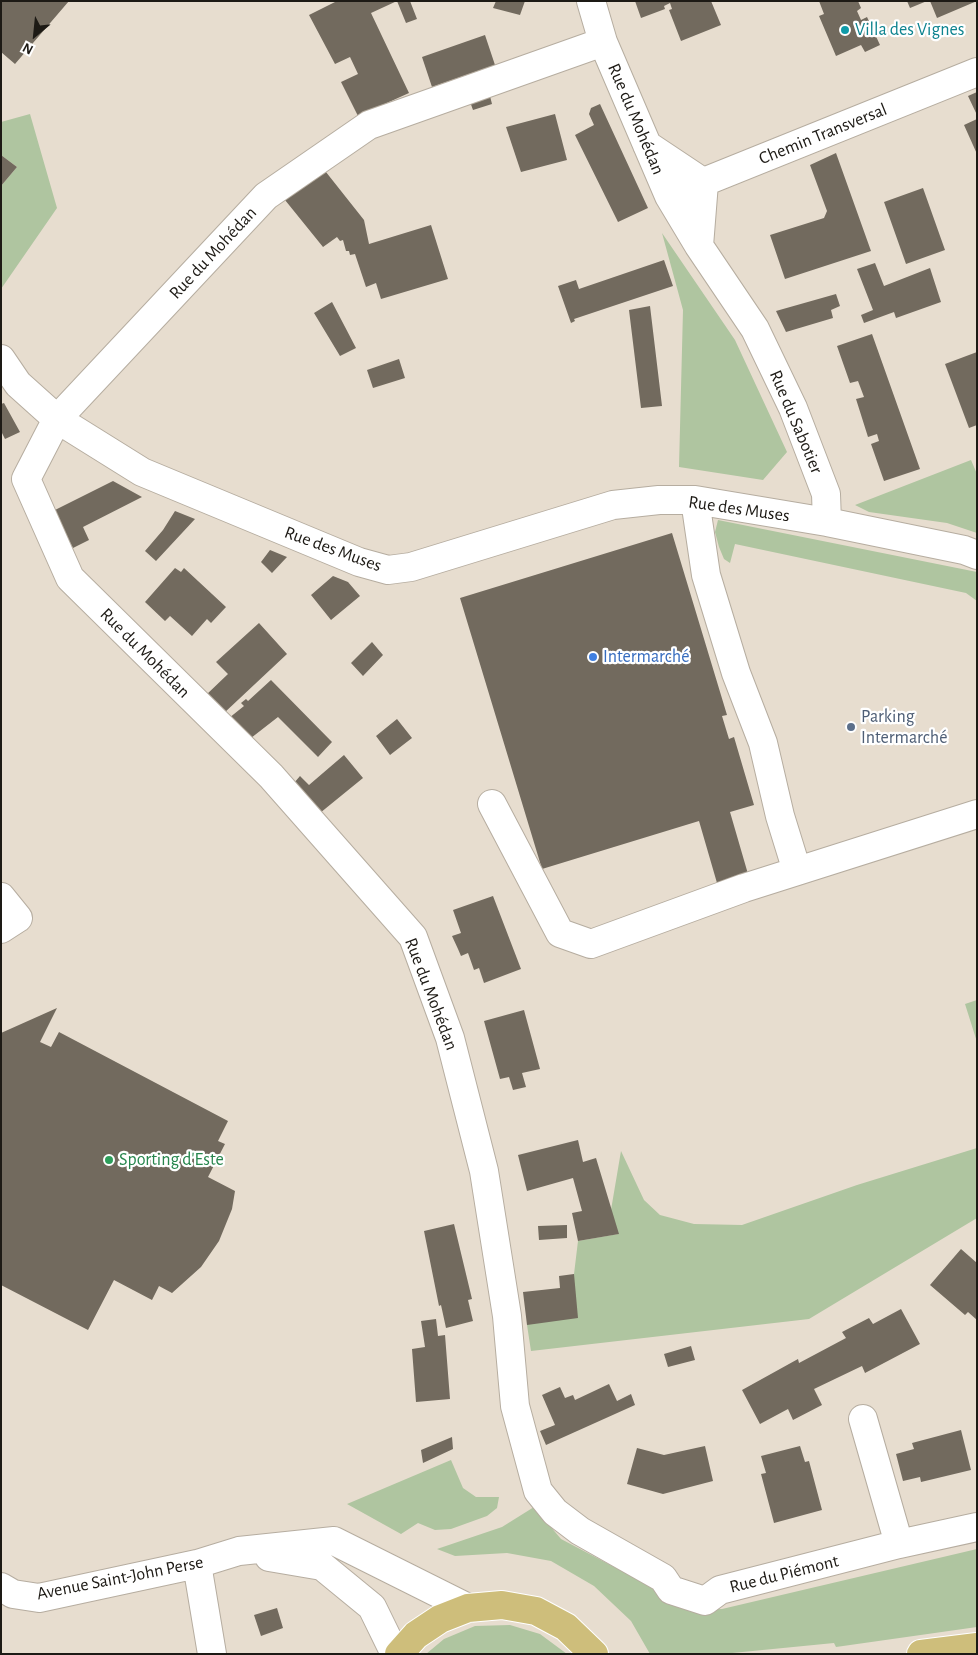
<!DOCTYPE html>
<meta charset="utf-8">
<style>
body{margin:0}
#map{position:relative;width:978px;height:1655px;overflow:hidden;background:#e7ddcf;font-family:"Alegreya Sans",sans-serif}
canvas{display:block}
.frame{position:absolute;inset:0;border:2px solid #1d1a15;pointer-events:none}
.north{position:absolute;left:10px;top:10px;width:50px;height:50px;-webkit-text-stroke:4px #fff;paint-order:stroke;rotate:208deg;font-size:14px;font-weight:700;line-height:20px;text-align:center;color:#1d1a15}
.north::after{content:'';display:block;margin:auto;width:18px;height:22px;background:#1d1a15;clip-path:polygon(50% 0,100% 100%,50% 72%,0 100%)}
</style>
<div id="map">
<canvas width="978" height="1655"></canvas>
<div class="frame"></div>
<div class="north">N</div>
</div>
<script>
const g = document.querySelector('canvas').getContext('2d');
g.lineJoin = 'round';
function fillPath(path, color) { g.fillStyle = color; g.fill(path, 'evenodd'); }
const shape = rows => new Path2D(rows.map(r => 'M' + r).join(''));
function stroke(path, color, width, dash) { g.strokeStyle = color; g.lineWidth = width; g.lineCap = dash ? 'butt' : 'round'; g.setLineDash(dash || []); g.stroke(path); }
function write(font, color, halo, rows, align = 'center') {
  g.font = font + ' "Alegreya Sans",sans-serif'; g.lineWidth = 4.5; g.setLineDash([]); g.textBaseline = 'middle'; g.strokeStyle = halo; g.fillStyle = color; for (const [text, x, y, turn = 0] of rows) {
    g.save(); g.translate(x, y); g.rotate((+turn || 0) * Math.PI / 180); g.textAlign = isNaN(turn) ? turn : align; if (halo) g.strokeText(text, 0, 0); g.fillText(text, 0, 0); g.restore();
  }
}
const green = shape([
 [30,114,57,208,1,289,1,186,17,167,1,155,1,122],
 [662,233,735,340,787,452,763,480,679,467,683,310],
 [971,460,977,474,977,533,947,523,869,512,855,505],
 [718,520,977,572,977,601,966,593,735,544,730,563,724,559,719,547,715,532],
 [977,1000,977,1042,965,1004],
 [977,1148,977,1218,809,1319,531,1351,527,1325,574,1274,578,1241,618,1234,611,1210,621,1151,644,1200,660,1215,694,1224,742,1225,857,1185],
 [451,1460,463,1488,476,1497,499,1497,497,1508,487,1516,451,1529,435,1530,418,1523,401,1534,347,1504],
 [534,1507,561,1539,696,1610,722,1609,977,1549,977,1627,836,1647,834,1643,722,1654,650,1654,631,1621,594,1586,551,1561,507,1553,455,1556,437,1549,502,1527],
 [510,1625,540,1634,567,1654,426,1654,444,1639,475,1626]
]);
const building = shape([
 [1,1,69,1,15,64,1,52],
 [337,1,397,1,371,13,409,93,358,116,341,82,358,74,350,57,335,64,309,15],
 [397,1,410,1,417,19,406,23],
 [496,1,525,1,520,15,493,8],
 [635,1,711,1,721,25,681,41,669,10,672,9,670,3,664,6,665,9,641,18],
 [819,1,858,1,861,8,857,11,861,20,867,17,880,45,865,52,861,45,836,56,819,16,824,14],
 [907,1,927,1,910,8],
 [930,1,977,1,937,18],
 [485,35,495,65,432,87,422,57],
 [489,92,492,104,473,110,469,99],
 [977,92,977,115,968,96],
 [600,104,648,208,618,222,575,135,594,125,589,114,591,108],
 [555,114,567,160,521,172,506,127],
 [977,119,977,154,964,125],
 [836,153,871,251,785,279,770,235,824,218,827,211,810,165],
 [1,155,17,167,1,186],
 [322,167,364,220,369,244,431,225,448,279,381,299,376,283,366,287,355,254,350,255,349,251,346,251,343,240,340,241,337,237,323,247,285,200,296,186],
 [923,188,945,250,906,264,884,202],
 [664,260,673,286,574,319,575,321,571,323,558,286,576,280,579,289],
 [875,263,884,286,930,268,941,302,896,318,894,312,864,323,861,315,873,310,857,269],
 [836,294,840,306,831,310,833,318,786,332,776,311],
 [332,302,356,348,340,356,314,313],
 [650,306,662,406,641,408,629,310],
 [872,334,920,469,884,481,871,444,879,441,877,434,868,437,856,399,864,397,858,381,850,383,837,346],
 [977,352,977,425,969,428,945,364],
 [399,359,405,378,373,388,367,370],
 [4,403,20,432,5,439,1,431,1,404],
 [113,481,142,497,83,527,89,540,73,548,53,511],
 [175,511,195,519,156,561,145,551,163,530],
 [672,533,727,715,722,716,729,739,734,737,754,805,730,812,748,874,717,883,699,821,542,869,460,598],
 [270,550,287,557,272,573,261,562],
 [175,568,181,572,184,568,226,607,211,623,207,619,192,636,170,616,165,621,145,602],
 [333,576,348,582,360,596,331,620,311,595],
 [259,623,287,654,223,714,205,696,228,674,216,662],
 [372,642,383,655,363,676,351,663],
 [271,680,332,742,318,757,278,717,251,738,229,718,244,706,241,703,246,699,248,701],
 [397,719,412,738,390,755,376,736],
 [344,755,363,778,320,813,294,783,300,776,309,785],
 [493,896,521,969,484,983,479,968,474,970,468,953,461,956,458,949,452,936,461,933,453,910],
 [57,1008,40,1042,51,1047,59,1032,228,1121,218,1141,225,1144,208,1177,235,1191,232,1209,219,1241,201,1267,172,1293,159,1286,152,1300,114,1280,88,1330,1,1285,1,1033],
 [524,1010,540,1069,522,1073,526,1087,513,1090,509,1077,500,1079,484,1021],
 [578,1140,583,1162,596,1158,619,1234,578,1241,572,1213,582,1211,573,1178,527,1191,518,1155],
 [454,1224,472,1299,468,1300,473,1321,446,1328,441,1305,439,1306,424,1231],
 [567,1225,567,1238,539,1240,538,1226],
 [961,1249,977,1263,977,1320,968,1312,965,1315,930,1285],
 [574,1274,578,1318,527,1325,523,1292,560,1288,559,1276],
 [901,1309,920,1344,865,1373,862,1366,814,1389,822,1405,793,1420,788,1409,760,1424,742,1390,798,1359,799,1363,846,1338,842,1332,869,1318,873,1324],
 [436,1319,438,1336,445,1335,450,1399,416,1402,412,1349,425,1347,421,1321],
 [691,1346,695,1360,668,1367,664,1354],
 [609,1384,617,1401,631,1394,635,1405,546,1445,540,1431,555,1425,542,1395,560,1387,565,1398,573,1395,575,1400],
 [961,1430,971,1470,921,1482,920,1477,903,1481,896,1454,914,1449,912,1443],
 [452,1437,453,1449,423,1463,421,1450],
 [705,1446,713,1481,663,1494,627,1484,637,1448,664,1455],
 [800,1446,805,1462,809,1461,822,1510,774,1523,761,1474,766,1473,761,1456],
 [277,1608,283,1628,261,1636,254,1615]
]);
const minor = shape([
 [591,1,603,42,669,196,699,246,755,329,793,408,826,494,827,522,964,550,977,555],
 [603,42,369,125,266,196,57,419,26,479,70,578,271,776,413,937,450,1038,484,1171,507,1316,515,1406,538,1491,555,1512,580,1531,663,1578,671,1590,705,1601,720,1590,899,1544,977,1527],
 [647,145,704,183,699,246],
 [669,196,977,72],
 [1,359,18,384,57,419,142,472,359,562,388,570,411,567,613,505,659,500,695,500,827,522],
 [695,500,706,575,736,673,763,743,780,816,797,871],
 [492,804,560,933,591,944,744,888,977,814],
 [1,897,18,918,1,929],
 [863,1419,899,1544],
 [269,1557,322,1566,372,1607,395,1654],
 [197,1564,212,1654],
 [1,1587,13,1594,39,1598,197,1564,239,1551,334,1541,468,1608]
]);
const major = shape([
 [399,1654,416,1635,440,1619,468,1608,502,1605,536,1611,566,1627,594,1654],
 [921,1654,977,1647]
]);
const markers = [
 [845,30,5,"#0f9aa8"],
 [593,657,5,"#3f7fe0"],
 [851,727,5,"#5c6f8a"],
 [109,1160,5,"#2e9e5b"]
];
const cultureNames = [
 ["Villa des Vignes",855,30]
];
const streetNames = [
 ["Rue du Mohédan",636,119,67],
 ["Chemin Transversal",823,134,-22],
 ["Rue du Mohédan",213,253,-47],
 ["Rue du Sabotier",796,422,67],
 ["Rue des Muses",739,509,8],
 ["Rue des Muses",333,549,20],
 ["Rue du Mohédan",145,653,45],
 ["Rue du Mohédan",431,994,69],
 ["Rue du Piémont",784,1574,-14],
 ["Avenue Saint-John Perse",120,1578,-11]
];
const shopNames = [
 ["Intermarché",603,657]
];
const serviceNames = [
 ["Parking",861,717],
 ["Intermarché",861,738]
];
const leisureNames = [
 ["Sporting d'Este",119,1160]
];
fillPath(green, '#afc5a0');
fillPath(building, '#726a5e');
stroke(minor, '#b6ada0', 30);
stroke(major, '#fff', 30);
stroke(minor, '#fff', 28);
stroke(major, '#cebe7b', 28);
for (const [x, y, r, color] of markers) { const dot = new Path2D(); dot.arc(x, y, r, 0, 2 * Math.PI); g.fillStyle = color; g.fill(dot); stroke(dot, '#fff', 2); }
write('18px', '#0d838f', '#fff', cultureNames, 'left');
write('18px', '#1d1a15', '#fff', streetNames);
write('18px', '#366cbe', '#fff', shopNames, 'left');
write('18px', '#4e5e75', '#fff', serviceNames, 'left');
write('18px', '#27864d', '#fff', leisureNames, 'left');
</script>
